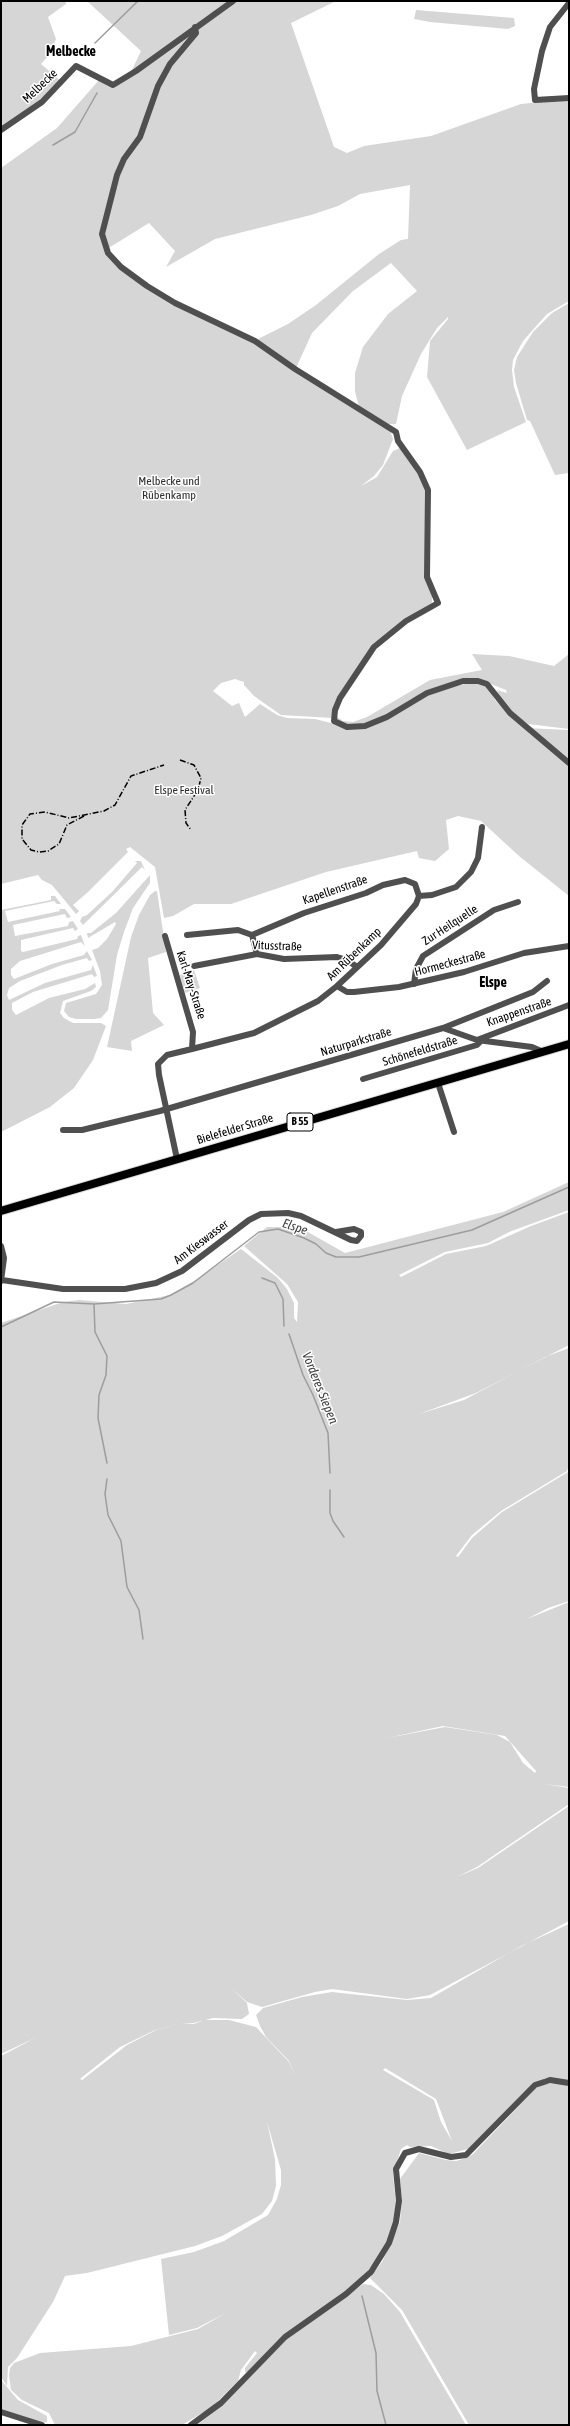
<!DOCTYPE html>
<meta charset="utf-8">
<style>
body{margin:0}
#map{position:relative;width:570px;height:2426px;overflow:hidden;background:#fff;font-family:"Asap Condensed",sans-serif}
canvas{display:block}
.frame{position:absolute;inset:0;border:2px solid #000;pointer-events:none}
</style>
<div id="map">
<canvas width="570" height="2426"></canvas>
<div class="frame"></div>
</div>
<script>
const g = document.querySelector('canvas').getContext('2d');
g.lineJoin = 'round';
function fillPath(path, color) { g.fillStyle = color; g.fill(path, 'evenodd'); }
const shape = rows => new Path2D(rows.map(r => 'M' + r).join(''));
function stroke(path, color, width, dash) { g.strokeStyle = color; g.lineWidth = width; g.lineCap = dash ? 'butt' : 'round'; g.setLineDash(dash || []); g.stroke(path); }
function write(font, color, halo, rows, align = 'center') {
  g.font = font + ' "Asap Condensed",sans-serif'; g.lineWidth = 3; g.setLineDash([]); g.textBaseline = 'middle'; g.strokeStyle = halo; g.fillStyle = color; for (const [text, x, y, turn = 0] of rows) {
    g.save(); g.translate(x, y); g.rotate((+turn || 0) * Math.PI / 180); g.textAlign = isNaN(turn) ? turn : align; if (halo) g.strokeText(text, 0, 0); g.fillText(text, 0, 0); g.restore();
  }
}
const green = shape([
 [1,1,66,1,66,4,48,17,56,39,49,55,41,64,61,81,44,99,1,128],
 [87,1,230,1,130,74,141,51],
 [235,1,336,1,291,23,334,147,347,153,364,146,431,136,521,104,569,99,569,301,547,314,523,341,513,360,512,370,514,387,526,422,467,450,427,377,430,341,448,319,448,317,437,328,421,354,402,396,396,424,385,424,364,412,359,407,355,391,355,373,363,347,388,314,417,291,391,263,353,291,312,333,296,368,256,340,288,324,316,305,379,254,401,240,408,239,410,185,360,194,338,206,311,215,215,239,166,267,175,251,149,223,107,249,103,234,117,180,121,169,141,138,153,101,145,124,119,165,100,234,106,253,118,266,138,281,176,304,255,341,315,383,390,430,393,439,383,465,374,476,361,486,377,477,393,451,400,448,420,473,425,486,426,570,432,596,432,603,403,621,371,648,340,695,332,718,281,715,254,696,244,685,244,682,235,679,221,683,213,691,232,706,239,703,245,717,260,704,277,715,287,718,315,719,331,723,337,717,343,721,353,722,367,717,430,680,482,670,472,654,509,656,554,666,569,654,569,729,528,724,510,711,498,695,497,690,507,693,506,690,478,679,459,681,434,689,411,699,389,713,390,715,410,702,444,688,476,682,489,688,495,700,526,728,569,730,569,896,519,856,481,821,458,816,446,820,449,849,435,861,419,858,417,851,326,872,231,904,194,904,173,916,164,918,155,867,130,847,126,849,128,852,88,892,73,905,79,911,76,914,52,885,42,880,38,875,1,884,1,168,57,128,99,80,108,86,120,84],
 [416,10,514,18,515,26,508,29,430,22,414,19],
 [569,303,569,473,555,475,530,421,527,420,516,383,514,370,517,357,533,332,552,313],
 [135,861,141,861,145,870,142,867,83,925,80,921,82,917,87,915,112,892,137,863],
 [150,875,150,883,133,908,124,932,117,955,108,1010,101,1018,94,1019,76,1019,69,1017,64,1011,66,1003,96,994,102,985,100,971,92,950,98,948,107,939,116,924,115,922,88,938,87,933,91,933,116,913],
 [155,891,157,891,166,952,148,958,153,1013,164,1025,131,1041,132,1051,107,1047,131,937,139,915,150,895],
 [51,896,55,896,61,904,57,904,54,901,5,911,8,922,60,911,59,909,65,909,71,917,67,918,65,914,13,925,15,936,68,926,69,922,73,921,78,929,75,931,73,928,21,940,21,951,23,952,77,939,78,936,81,935,85,946,81,942,20,961,11,969,11,975,14,979,52,964,84,955,87,951,92,960,89,961,87,958,62,965,20,981,9,988,7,995,9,1000,45,983,91,970,93,965,97,976,94,977,92,974,33,992,12,1003,12,1010,16,1015,49,998,85,989,95,983,96,987,91,991,63,1001,60,1013,64,1018,73,1023,101,1023,106,1026,93,1060,74,1088,50,1107,1,1132,1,910,51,900],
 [194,970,200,988,185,993,180,975],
 [569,1182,569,1210,509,1232,488,1243,445,1252,399,1275,401,1277,446,1254,486,1246,531,1226,569,1212,569,1345,476,1393,419,1414,464,1400,545,1357,569,1348,569,1465,567,1471,501,1511,472,1535,456,1556,458,1557,472,1538,502,1512,568,1472,569,1601,548,1608,527,1619,569,1602,569,1787,544,1784,569,1788,569,1804,477,1867,457,1877,478,1868,569,1806,569,1921,430,1995,407,1999,332,1989,315,1992,262,2007,247,2002,231,1988,247,2003,249,2014,242,2019,213,2018,194,2023,182,2023,155,2030,120,2047,80,2079,82,2080,127,2045,156,2030,182,2023,194,2024,205,2020,229,2020,256,2027,289,2062,296,2078,289,2061,266,2037,260,2026,256,2015,263,2008,302,1997,332,1992,407,2000,431,1998,521,1946,569,1924,569,2081,545,2078,535,2083,468,2149,449,2154,431,2146,410,2147,407,2145,401,2149,393,2174,396,2204,394,2221,386,2244,377,2259,361,2280,284,2334,247,2372,245,2372,245,2368,257,2353,255,2351,241,2370,238,2381,212,2407,182,2425,55,2425,49,2413,22,2400,11,2390,9,2375,10,2368,14,2363,40,2353,131,2346,198,2329,226,2313,197,2328,169,2335,161,2259,194,2252,224,2241,268,2215,277,2199,281,2185,281,2170,267,2122,275,2159,276,2186,272,2201,262,2214,222,2236,195,2246,87,2273,65,2276,53,2302,17,2358,8,2367,7,2386,1,2377,1,2056,35,2038,1,2054,1,1323,63,1302,79,1300,126,1304,170,1295,194,1281,241,1249,278,1278,287,1289,294,1303,294,1318,297,1322,298,1302,287,1284,244,1246,267,1227,299,1227,345,1253,503,1212],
 [443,1726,505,1736,536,1771,535,1773,523,1763,510,1742,497,1735,445,1727,387,1738],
 [385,2068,436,2099,452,2141,441,2122,434,2100,383,2070],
 [561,2083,569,2086,569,2425,469,2425,402,2310,370,2278,382,2262,400,2222,402,2200,400,2179,419,2153,446,2160,456,2161,466,2158,473,2154,536,2088,545,2084],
 [363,2284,371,2285,384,2294,400,2312,466,2425,197,2425,215,2411,286,2340],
 [1,2380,18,2400,47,2416,47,2422,42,2423,1,2410]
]);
const stream = shape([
 [95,43,138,1],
 [53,145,75,132,97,93],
 [262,1278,275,1283,283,1299,284,1326],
 [94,1304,95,1332,107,1356,106,1375,99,1395,98,1418,107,1463],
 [1,1327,54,1302,94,1304,161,1299,171,1295,193,1283,259,1232,278,1229,304,1238,316,1244,326,1253,336,1257,359,1257,472,1230,569,1187],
 [289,1334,303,1375,313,1395,328,1433,330,1473],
 [107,1479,105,1494,108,1515,121,1541,127,1587,139,1610,143,1639],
 [330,1490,330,1513,333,1521,344,1537],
 [362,2296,376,2353,377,2391,386,2425]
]);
const minor = shape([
 [569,3,550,27,542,51,534,89,535,100,569,98],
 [195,27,196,33,170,64,158,86,140,137,124,159,117,175,102,234,108,253,121,267,147,286,175,303,255,341,295,369,396,432,398,441,420,472,428,490,427,577,438,603,406,621,374,647,340,698,335,710,334,721,347,727,365,726,387,717,427,693,463,681,478,681,487,684,510,713,569,763],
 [1,130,42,102,76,66,113,85,136,71,233,1],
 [187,935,238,930,252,935,304,913,366,893,383,885,405,880,415,884,419,896],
 [252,935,257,954],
 [165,936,193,1032,192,1049,167,1055,158,1064,159,1075,177,1159],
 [194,966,257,954,284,959,337,957,347,960,357,967],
 [414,984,416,969,423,956,494,910,518,902],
 [337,986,347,992,354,992,399,987,464,972,524,953,569,946],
 [443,1028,477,1040,532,1047,541,1051],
 [477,1040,569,1005],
 [192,1049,254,1033,318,1001,337,986,381,945,416,904,419,896,432,895,456,887,471,872,478,858,482,827],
 [363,1079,477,1045,482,1040],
 [438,1083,454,1132],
 [63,1130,82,1130,160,1111,443,1028,533,992,547,981],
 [1,1246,4,1258,1,1281],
 [2,1280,63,1289,125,1289,156,1283,182,1271,249,1220,261,1214,288,1213,301,1216,351,1240,357,1241,361,1236,361,1232,354,1229,336,1232],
 [1,2412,42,2425],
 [191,2425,221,2403,285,2337,346,2294,371,2272,389,2243,396,2222,399,2201,396,2169,405,2153,419,2149,451,2157,466,2155,535,2085,550,2080,569,2083]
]);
const major = shape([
 [1,1211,569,1044]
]);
const rail = shape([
 [180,760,194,765,201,778,198,790,185,810,186,823,191,830],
 [84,816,67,825,59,844,48,851,39,852,31,850,22,839,22,825,30,814,45,812,69,818,104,811,115,805,131,776,164,765]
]);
const shields = [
 [300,1122,26]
];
const shieldNames = [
 ["B 55",300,1122]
];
const streetNames = [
 ["Melbecke",40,86,-44],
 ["Kapellenstraße",335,890,-19],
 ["Zur Heilquelle",450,925,-33],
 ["Vitusstraße",277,946,2],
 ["Am Rübenkamp",354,954,-44],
 ["Hormeckestraße",450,963,-15],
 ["Karl-May-Straße",191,985,72],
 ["Knappenstraße",519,1012,-19],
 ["Naturparkstraße",356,1042,-17],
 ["Schönefeldstraße",420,1051,-17],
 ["Bielefelder Straße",235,1129,-17],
 ["Am Kieswasser",201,1242,-37]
];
const parkNames = [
 ["Melbecke und",169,481],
 ["Rübenkamp",169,495],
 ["Elspe Festival",184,790]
];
const waterNames = [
 ["Elspe",295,1227,19],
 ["Vorderes Siepen",320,1388,68]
];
const quarterNames = [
 ["Melbecke",71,52],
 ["Elspe",493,983]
];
fillPath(green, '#d6d6d6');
stroke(stream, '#9d9d9d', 1.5);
stroke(major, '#dbdbdb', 10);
stroke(minor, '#4f4f4f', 6);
stroke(major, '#000', 8);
stroke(rail, '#000', 1.5, [6, 2, 1, 2]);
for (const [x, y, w] of shields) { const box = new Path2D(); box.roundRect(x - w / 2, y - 9, w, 18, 3); g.fillStyle = '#fff'; g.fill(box); stroke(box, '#000', 1); }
write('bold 11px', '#000', null, shieldNames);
write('12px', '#000', '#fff', streetNames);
write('12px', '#2d2d2d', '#fff', parkNames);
write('italic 13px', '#3e3e3e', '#fff', waterNames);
write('bold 14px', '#000', '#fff', quarterNames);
</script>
